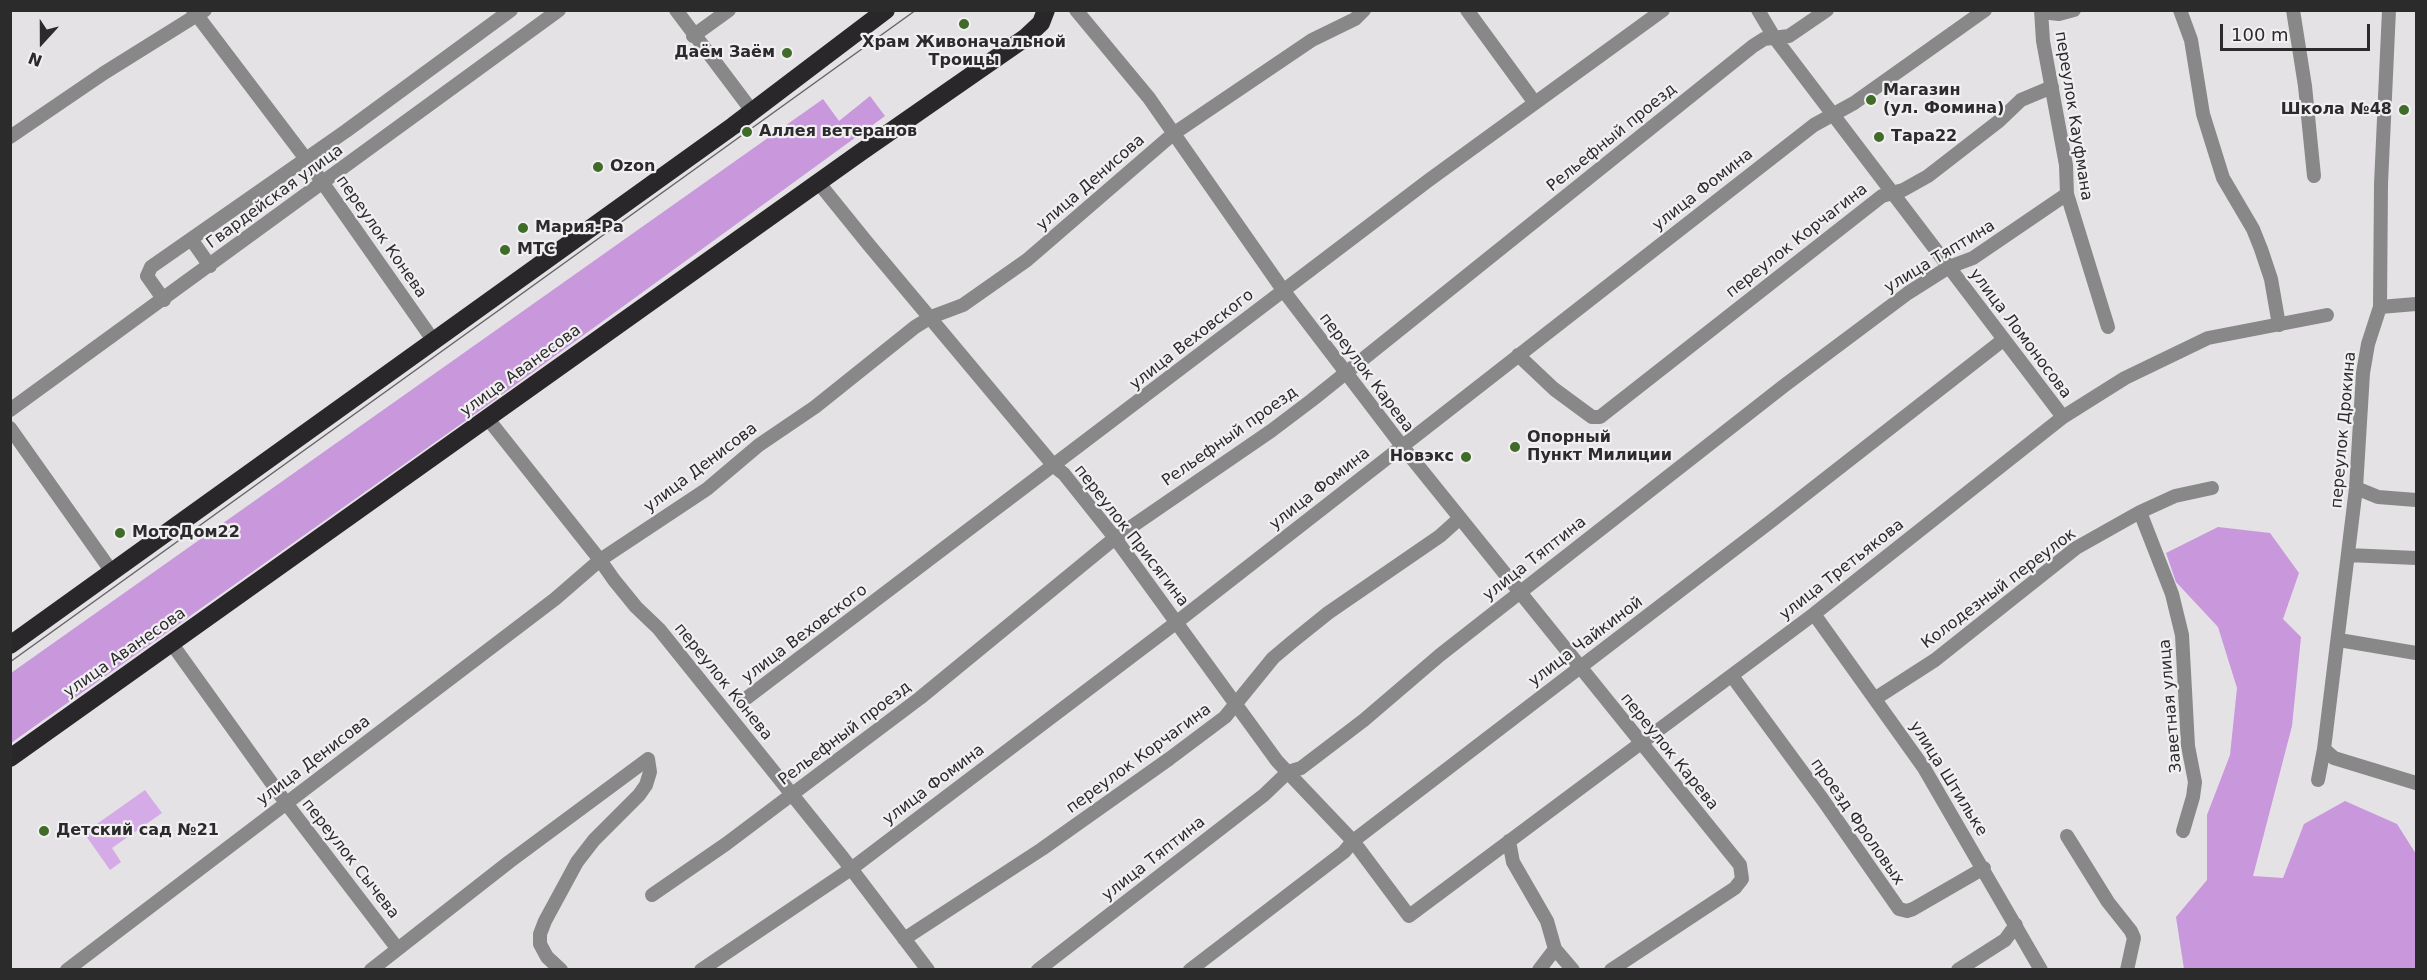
<!DOCTYPE html>
<meta charset="utf-8">
<style>
body{margin:0}
#map{position:relative;width:2427px;height:980px;overflow:hidden;background:#e4e2e5;font-family:"DejaVu Sans",sans-serif}
canvas{display:block}
.frame{position:absolute;inset:0;border:12px solid #2c2b2c;pointer-events:none}
.north{position:absolute;left:12px;top:12px;width:60px;height:60px;-webkit-text-stroke:4px #f1eff2;paint-order:stroke;rotate:201deg;font-size:16px;font-weight:700;line-height:24px;text-align:center;color:#2c2b2c}
.north::after{content:'';display:block;margin:auto;width:21px;height:27px;background:#2c2b2c;clip-path:polygon(50% 0,100% 100%,50% 72%,0 100%)}
.scale{position:absolute;left:2220px;top:24px;width:150px;height:27px;box-sizing:border-box;border:3px solid #2c2b2c;border-top:0;padding-left:8px;font-size:18px;line-height:21px;white-space:nowrap;color:#2c2b2c;-webkit-text-stroke:4px #f1eff2;paint-order:stroke}
</style>
<div id="map">
<canvas width="2427" height="980"></canvas>
<div class="frame"></div>
<div class="north">N</div>
<div class="scale">100 m</div>
</div>
<script>
const g = document.querySelector('canvas').getContext('2d');
g.lineJoin = 'round';
function fillPath(path, color) { g.fillStyle = color; g.fill(path, 'evenodd'); }
const shape = rows => new Path2D(rows.map(r => 'M' + r).join(''));
function stroke(path, color, width, dash) { g.strokeStyle = color; g.lineWidth = width; g.lineCap = dash ? 'butt' : 'round'; g.setLineDash(dash || []); g.stroke(path); }
function write(font, color, halo, rows, align = 'center') {
  g.font = font + ' "DejaVu Sans",sans-serif'; g.lineWidth = 4.5; g.setLineDash([]); g.textBaseline = 'middle'; g.strokeStyle = halo; g.fillStyle = color; for (const [text, x, y, turn = 0] of rows) {
    g.save(); g.translate(x, y); g.rotate((+turn || 0) * Math.PI / 180); g.textAlign = isNaN(turn) ? turn : align; if (halo) g.strokeText(text, 0, 0); g.fillText(text, 0, 0); g.restore();
  }
}
const green = shape([
 [145,790,162,813,112,848,121,862,110,870,84,833]
]);
const forest = shape([
 [870,96,885,116,482,409,11,743,11,673,823,99,839,121],
 [2218,527,2270,533,2299,573,2283,619,2301,637,2292,726,2253,876,2283,878,2304,824,2345,801,2397,824,2416,854,2416,969,2184,969,2176,917,2207,880,2207,815,2230,755,2237,688,2218,627,2176,582,2166,553]
]);
const minor = shape([
 [193,10,306,159,433,340],
 [676,10,752,111],
 [1076,10,1149,98,1283,290,1402,446,1740,865,1742,879,1735,888,1611,970],
 [1467,10,1535,103],
 [1758,10,1774,37,2063,417],
 [2041,10,2043,41,2066,165,2067,194,2108,327],
 [2180,10,2191,40,2203,114,2223,178,2253,229,2261,249,2271,279,2279,325],
 [2293,10,2305,86,2314,176],
 [2041,12,2059,14,2074,10],
 [693,36,729,10],
 [10,137,104,73,205,10],
 [818,182,869,245,1054,466,1064,474,1115,538,1277,761,1353,841,1409,916,1814,614,2063,417,2125,378,2208,338,2327,315],
 [191,239,210,266],
 [164,300,147,276,151,267,346,131,511,10],
 [2380,307,2416,304],
 [1518,355,1554,389,1592,417,1600,417,1882,196,1903,190,1928,176,1999,121,2021,100,2052,87],
 [10,410,559,10],
 [488,419,600,560,614,580,636,607,659,629,843,858,928,970],
 [10,428,112,572],
 [2356,488,2378,497,2416,500],
 [2140,512,2172,594,2182,635,2188,746,2195,782,2193,797,2183,831],
 [2348,555,2416,558],
 [1814,614,1924,768,2041,970],
 [2339,640,2416,653],
 [172,644,286,803,397,948],
 [1732,676,1823,800,1899,909,1907,911,1913,909,1984,868],
 [1876,698,1935,660,2076,548,2140,512,2175,496,2212,488],
 [744,700,1429,180,1663,10],
 [2324,749,2334,758,2416,783],
 [2318,780,2324,749,2356,488,2363,373,2368,344,2380,307,2381,184,2389,10],
 [2067,836,2108,902,2131,931,2134,938,2127,970],
 [1509,841,1513,862,1547,921,1555,949,1573,970],
 [652,895,726,844,920,698,1115,538,1271,431,1312,400,1753,46,1764,39,1789,36,1827,10],
 [904,939,1042,849,1169,759,1225,717,1273,658,1292,642,1328,613,1440,536,1460,518],
 [67,970,555,599,600,560,707,489,759,445,815,407,915,327,931,317,963,305,1027,260,1173,134,1312,40,1355,19,1364,10],
 [371,970,509,862,648,759,650,772,646,785,639,795,594,840,577,862,545,921,540,934,540,944,547,957,561,970],
 [701,970,851,869,1177,622,1814,125,1854,103,1985,10],
 [1038,970,1264,795,1288,772,1301,768,1364,720,1440,655,1785,385,1908,293,1949,267,1973,258,2067,194],
 [1190,970,1344,852,1353,841,1770,522,2003,340],
 [1539,970,1555,949],
 [1958,970,2005,940,2016,925]
]);
const highway = shape([
 [10,645,733,126,886,10],
 [10,758,861,152,1025,38,1041,23,1046,10]
]);
const tram = shape([
 [10,662,916,10]
]);
const markers = [
 [964,24,6,"#406b28"],
 [787,53,6,"#406b28"],
 [1871,100,6,"#406b28"],
 [2404,110,6,"#406b28"],
 [747,132,6,"#406b28"],
 [1879,137,6,"#406b28"],
 [598,167,6,"#406b28"],
 [523,228,6,"#406b28"],
 [505,250,6,"#406b28"],
 [1515,447,6,"#406b28"],
 [1466,457,6,"#406b28"],
 [120,533,6,"#406b28"],
 [44,831,6,"#406b28"]
];
const poiNames = [
 ["Храм Живоначальной",964,43,"center"],
 ["Троицы",964,61,"center"],
 ["Даём Заём",775,53,"right"],
 ["Магазин",1883,91],
 ["(ул. Фомина)",1883,109],
 ["Школа №48",2392,110,"right"],
 ["Аллея ветеранов",759,132],
 ["Тара22",1891,137],
 ["Ozon",610,167],
 ["Мария-Ра",535,228],
 ["МТС",517,250],
 ["Опорный",1527,438],
 ["Пункт Милиции",1527,456],
 ["Новэкс",1454,457,"right"],
 ["МотоДом22",132,533],
 ["Детский сад №21",56,831]
];
const streetNames = [
 ["переулок Кауфмана",2073,116,81],
 ["Рельефный проезд",1612,138,-39],
 ["улица Денисова",1091,183,-41],
 ["улица Фомина",1703,190,-38],
 ["Гвардейская улица",275,197,-36],
 ["переулок Конева",381,237,55],
 ["переулок Корчагина",1797,241,-38],
 ["улица Тяптина",1940,257,-31],
 ["улица Ломоносова",2020,334,53],
 ["улица Веховского",1192,340,-38],
 ["улица Аванесова",521,371,-36],
 ["переулок Карева",1366,373,53],
 ["переулок Дрокина",2344,430,-85],
 ["Рельефный проезд",1230,437,-35],
 ["улица Денисова",701,468,-37],
 ["улица Фомина",1320,489,-38],
 ["переулок Присягина",1131,536,52],
 ["улица Тяптина",1535,559,-38],
 ["улица Третьякова",1842,570,-38],
 ["Колодезный переулок",1999,589,-37],
 ["улица Веховского",805,634,-37],
 ["улица Чайкиной",1586,642,-37],
 ["улица Аванесова",125,653,-35],
 ["переулок Конева",723,682,51],
 ["Заветная улица",2171,706,-95],
 ["Рельефный проезд",845,734,-37],
 ["переулок Карева",1669,752,51],
 ["переулок Корчагина",1139,759,-36],
 ["улица Денисова",314,761,-37],
 ["улица Штильке",1948,779,58],
 ["улица Фомина",934,785,-37],
 ["проезд Фроловых",1857,822,55],
 ["переулок Сычева",350,859,52],
 ["улица Тяптина",1154,859,-38]
];
fillPath(green, '#d4aae7');
fillPath(forest, '#c897dc');
stroke(minor, '#898889', 14);
stroke(highway, '#292729', 18);
stroke(tram, '#666567', 1.5);
for (const [x, y, r, color] of markers) { const dot = new Path2D(); dot.arc(x, y, r, 0, 2 * Math.PI); g.fillStyle = color; g.fill(dot); stroke(dot, '#f1eff2', 2); }
write('bold 16px', '#2c2b2c', '#f1eff2', poiNames, 'left');
write('16px', '#2c2b2c', '#f1eff2', streetNames);
</script>
